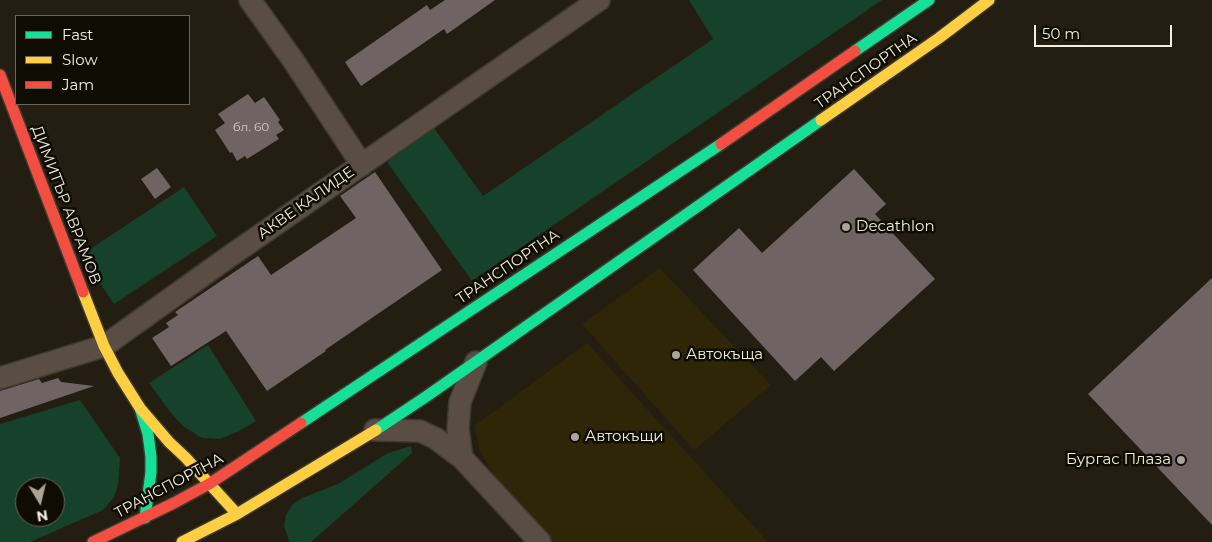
<!DOCTYPE html>
<meta charset="utf-8">
<style>
body{margin:0}
#map{position:relative;width:1212px;height:542px;overflow:hidden;background:#231e11;font-family:Montserrat,sans-serif}
canvas{display:block}
.legend{position:absolute;left:15px;top:15px;width:175px;height:90px;box-sizing:border-box;background:#0f0c04;border:1px solid #6a665c;margin:0;padding:6px 9px;list-style:none;font-size:15px;color:#f3eedf}
.legend li{display:flex;align-items:center;gap:10px;height:25px}
.legend b{width:25px;border:1px solid #6a665c}
.north{position:absolute;left:15px;top:477px;width:50px;height:50px;box-sizing:border-box;background:#0f0c04;border:1px solid #6a665c;border-radius:50%;rotate:171deg;font-size:14px;font-weight:700;line-height:20px;text-align:center;color:#f3eedf}
.north::after{content:'';display:block;margin:auto;width:18px;height:22px;background:#aaa597;clip-path:polygon(50% 0,100% 100%,50% 72%,0 100%)}
.scale{position:absolute;left:1034px;top:25px;width:138px;height:22px;box-sizing:border-box;border:2px solid #f3eedf;border-top:0;padding-left:6px;font-size:15px;line-height:18px;white-space:nowrap;color:#f3eedf;-webkit-text-stroke:4px #0f0c04;paint-order:stroke}
</style>
<div id="map">
<canvas width="1212" height="542"></canvas>
<ul class="legend">
<li><b style="height:6px;background:#16e098"></b>Fast</li>
<li><b style="height:6px;background:#ffcf43"></b>Slow</li>
<li><b style="height:6px;background:#f24e42"></b>Jam</li>
</ul>
<div class="north">N</div>
<div class="scale">50 m</div>
</div>
<script>
const g = document.querySelector('canvas').getContext('2d');
g.lineJoin = 'round';
function fillPath(path, color) { g.fillStyle = color; g.fill(path, 'evenodd'); }
const shape = rows => new Path2D(rows.map(r => 'M' + r).join(''));
function stroke(path, color, width, dash) { g.strokeStyle = color; g.lineWidth = width; g.lineCap = dash ? 'butt' : 'round'; g.setLineDash(dash || []); g.stroke(path); }
function write(font, color, halo, rows, align = 'center') {
  g.font = font + ' Montserrat,sans-serif'; g.lineWidth = 5; g.setLineDash([]); g.textBaseline = 'middle'; g.strokeStyle = halo; g.fillStyle = color; for (const [text, x, y, turn = 0] of rows) {
    g.save(); g.translate(x, y); g.rotate((+turn || 0) * Math.PI / 180); g.textAlign = isNaN(turn) ? turn : align; if (halo) g.strokeText(text, 0, 0); g.fillText(text, 0, 0); g.restore();
  }
}
const built = shape([
 [660,268,771,385,694,450,582,324],
 [587,343,768,542,552,542,498,483,479,449,474,426]
]);
const green = shape([
 [689,0,882,0,472,281,387,162,434,128,483,196,713,39],
 [184,187,217,236,114,304,81,255],
 [208,345,256,421,237,432,220,439,202,438,184,427,170,412,149,383],
 [80,400,120,458,118,485,114,497,103,510,30,542,0,542,0,424],
 [25,487,55,487,55,517,25,517],
 [411,446,412,453,311,542,290,542,289,540,284,526,286,515,292,505,302,498,338,484,388,453]
]);
const building = shape([
 [445,0,495,0,447,34,444,29,361,86,345,62,427,5,430,10],
 [248,94,255,103,264,97,280,120,278,122,284,130,276,135,279,139,247,159,245,156,237,161,232,152,230,153,215,130,225,123,218,114],
 [157,168,171,187,155,199,141,179],
 [854,169,886,204,875,214,935,279,834,371,821,357,795,381,693,270,739,228,762,253],
 [375,172,442,270,325,350,326,351,267,391,226,331,171,366,152,338,169,327,166,323,178,315,175,312,258,256,271,275,356,218,340,196],
 [1212,278,1212,525,1088,394],
 [58,378,61,382,94,386,0,418,0,391,39,379,42,383]
]);
const street = shape([
 [250,0,293,60,362,165],
 [0,378,104,346,230,256,599,0],
 [375,430,420,431,435,438,462,458,540,542],
 [462,458,458,429,460,402,476,362]
]);
const fast = shape([
 [855,51,929,0],
 [140,408,148,434,151,457,151,472,145,518],
 [301,423,721,144],
 [376,430,427,396,821,120]
]);
const slow = shape([
 [821,120,939,38,989,0],
 [83,292,104,346,118,373,140,408,169,442,186,458,237,514],
 [182,542,237,514,376,430]
]);
const jam = shape([
 [0,75,83,292],
 [721,144,855,51],
 [93,542,174,503,209,484,301,423]
]);
const markers = [
 [846,227,5,"#aaa597"],
 [676,355,5,"#aaa597"],
 [575,437,5,"#aaa597"],
 [1181,460,5,"#aaa597"]
];
const numberNames = [
 ["бл. 60",251,127]
];
const streetNames = [
 ["ТРАНСПОРТНА",866,71,-35],
 ["АКВЕ КАЛИДЕ",306,203,-35],
 ["ДИМИТЪР АВРАМОВ",66,205,69],
 ["ТРАНСПОРТНА",508,267,-34],
 ["ТРАНСПОРТНА",169,486,-28]
];
const poiNames = [
 ["Decathlon",856,227],
 ["Автокъща",686,355],
 ["Автокъщи",585,437],
 ["Бургас Плаза",1171,460,"right"]
];
fillPath(built, '#2f2507');
fillPath(green, '#16412a');
fillPath(building, '#6f6364');
stroke(street, '#3e3a30', 24);
stroke(fast, '#3e3a30', 14);
stroke(slow, '#3e3a30', 14);
stroke(jam, '#3e3a30', 14);
stroke(street, '#594d44', 21);
stroke(fast, '#16e098', 11);
stroke(slow, '#ffcf43', 11);
stroke(jam, '#f24e42', 11);
for (const [x, y, r, color] of markers) { const dot = new Path2D(); dot.arc(x, y, r, 0, 2 * Math.PI); g.fillStyle = color; g.fill(dot); stroke(dot, '#0f0c04', 2); }
write('12px', '#d2cbc0', null, numberNames);
write('15px', '#f3eedf', '#0f0c04', streetNames);
write('15px', '#f3eedf', '#0f0c04', poiNames, 'left');
</script>
